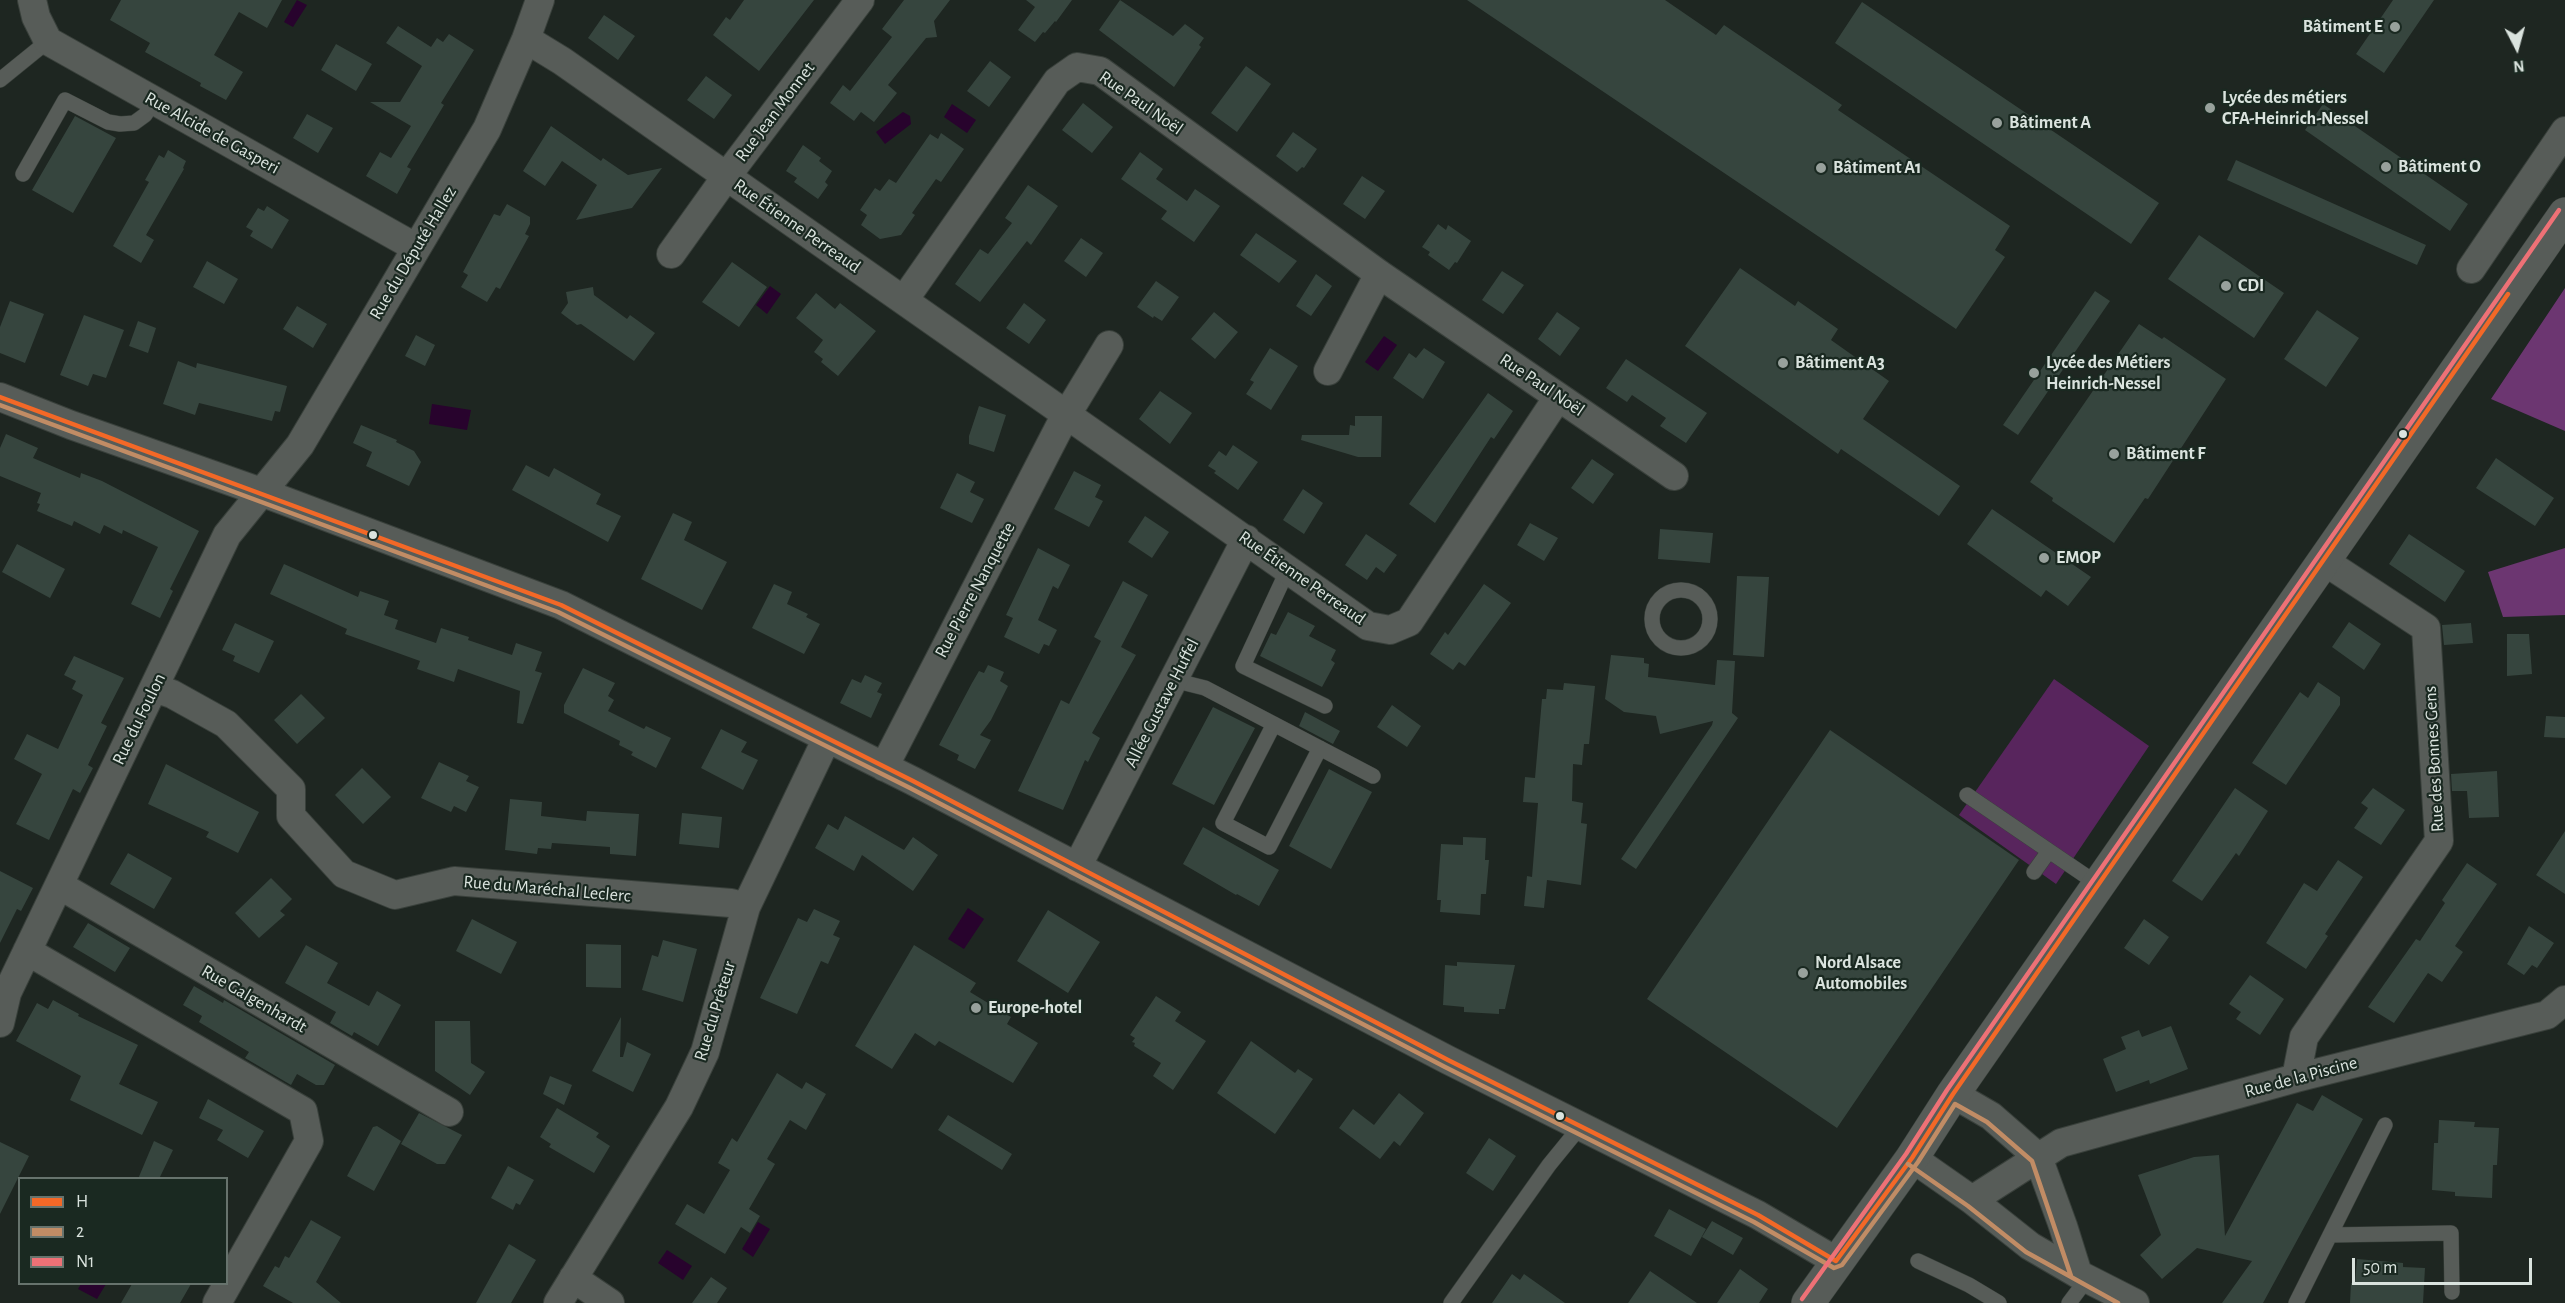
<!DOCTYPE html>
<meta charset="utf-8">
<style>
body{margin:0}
#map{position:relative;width:2565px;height:1303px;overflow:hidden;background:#1e2621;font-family:"Alegreya Sans",sans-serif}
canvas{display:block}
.legend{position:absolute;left:18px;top:1177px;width:210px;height:108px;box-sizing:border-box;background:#1a2921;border:2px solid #67736d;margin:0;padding:8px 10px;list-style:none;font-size:18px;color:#dae3de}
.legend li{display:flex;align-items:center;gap:12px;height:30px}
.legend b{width:30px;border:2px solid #67736d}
.north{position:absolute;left:2487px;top:18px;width:60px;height:60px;-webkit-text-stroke:4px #1a2921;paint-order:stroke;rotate:174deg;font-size:16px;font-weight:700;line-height:24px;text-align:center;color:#dae3de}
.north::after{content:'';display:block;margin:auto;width:21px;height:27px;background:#dae3de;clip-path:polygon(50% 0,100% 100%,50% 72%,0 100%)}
.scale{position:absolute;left:2352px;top:1258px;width:180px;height:27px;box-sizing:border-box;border:3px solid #dae3de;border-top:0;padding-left:8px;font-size:18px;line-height:21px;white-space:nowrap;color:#dae3de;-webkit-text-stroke:4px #1a2921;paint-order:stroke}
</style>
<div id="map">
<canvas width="2565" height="1303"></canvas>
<ul class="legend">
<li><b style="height:8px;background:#f36827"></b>H</li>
<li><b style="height:8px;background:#c18c65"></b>2</li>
<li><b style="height:8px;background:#ee7176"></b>N1</li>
</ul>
<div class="north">N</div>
<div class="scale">50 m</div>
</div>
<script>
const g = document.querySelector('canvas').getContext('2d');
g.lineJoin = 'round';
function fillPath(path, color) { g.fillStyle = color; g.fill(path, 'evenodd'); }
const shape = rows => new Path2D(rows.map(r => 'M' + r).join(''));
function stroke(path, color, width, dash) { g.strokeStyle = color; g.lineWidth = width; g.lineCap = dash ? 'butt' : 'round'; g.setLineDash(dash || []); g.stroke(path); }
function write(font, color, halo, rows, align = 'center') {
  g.font = font + ' "Alegreya Sans",sans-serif'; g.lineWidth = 4.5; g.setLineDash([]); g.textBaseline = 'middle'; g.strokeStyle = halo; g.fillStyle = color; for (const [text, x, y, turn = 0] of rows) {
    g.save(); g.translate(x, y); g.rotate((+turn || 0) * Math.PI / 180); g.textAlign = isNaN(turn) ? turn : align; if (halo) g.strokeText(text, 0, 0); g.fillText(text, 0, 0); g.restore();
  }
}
const green = shape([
 [2054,679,2149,746,2056,884,1959,815]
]);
const forest = shape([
 [2565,288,2565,431,2491,399],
 [2565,548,2565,615,2503,617,2488,572]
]);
const water = shape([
 [297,0,307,5,293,27,284,22],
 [952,104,976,120,967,133,944,117],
 [903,112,910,116,911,124,885,144,876,132],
 [770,286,781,294,767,314,756,305],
 [1384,336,1397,345,1378,371,1365,362],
 [432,404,471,410,467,430,429,424],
 [968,908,984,919,964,949,948,939],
 [758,1222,770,1229,753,1257,742,1249],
 [667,1250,692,1266,683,1280,658,1263],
 [81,1284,106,1284,97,1299,78,1289]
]);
const building = shape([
 [121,0,282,0,267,28,239,12,214,55,243,72,226,100,200,86,201,83,145,52,150,43,110,20],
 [744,0,814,0,759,71,713,35,726,17,730,20],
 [904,0,950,0,934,21,937,37,926,38,888,85,897,93,874,122,861,112,854,121,830,103,843,85,850,91,892,37,882,29],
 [1026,0,1072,0,1056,22,1055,21,1045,33,1043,32,1035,42,1018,30,1035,7],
 [1120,0,1173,36,1185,24,1204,38,1199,45,1201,47,1174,87,1099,30],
 [1467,0,1665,0,1716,35,1724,25,1842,105,1838,110,2010,226,1995,250,2005,257,1956,329],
 [2393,0,2434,0,2384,73,2356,54],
 [1862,2,2159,203,2131,244,1835,43],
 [604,15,635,36,618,60,588,38],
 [398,26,431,47,437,38,443,42,449,34,474,50,441,103,444,105,407,167,411,169,397,194,366,176,380,152,391,158,411,126,370,102,400,102,422,66,386,43],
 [336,44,372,64,356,91,321,70],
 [990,61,1011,77,989,107,967,91],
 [1246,66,1271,84,1237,132,1211,113],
 [706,76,732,95,714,119,687,100],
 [1083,103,1113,127,1092,153,1062,130],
 [2323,104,2468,204,2450,231,2305,130],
 [307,114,333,128,318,153,293,138],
 [75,116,116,138,73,213,32,190],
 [551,126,601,161,603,158,628,175,662,168,632,208,576,220,597,185,562,161,545,186,523,171],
 [1293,132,1317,149,1304,168,1302,167,1297,172,1276,156],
 [941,133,964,149,941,182,936,179,912,213,915,215,901,235,880,239,861,225,867,215,860,210,875,188,880,191,889,179,896,183,930,134,938,139],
 [803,145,821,158,819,161,832,171,825,182,828,185,818,199,794,182,797,178,786,171],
 [168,150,186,161,183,168,184,169,146,235,154,240,141,263,113,246,149,182,145,180,159,155,164,158],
 [1140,152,1163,169,1156,179,1187,201,1195,189,1220,206,1194,242,1161,219,1167,211,1121,179],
 [2236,160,2426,245,2417,265,2227,180],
 [1362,176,1385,191,1365,219,1343,204],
 [1028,185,1058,206,1031,245,1027,241,980,302,955,284,980,249,988,254,1012,223,1005,218],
 [507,204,530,217,530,224,525,234,529,236,500,289,496,287,487,302,461,287,468,275,463,272,494,214,500,216],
 [267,206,289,220,272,249,250,236,253,231,246,227,258,208,264,211],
 [1438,224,1446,230,1448,225,1471,241,1457,263,1455,262,1449,270,1428,255,1430,252,1422,247],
 [1256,233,1297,261,1279,283,1240,255],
 [2199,235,2284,293,2254,338,2168,279],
 [1081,238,1103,253,1086,277,1064,261],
 [207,261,238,279,224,304,193,287],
 [732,262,767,287,739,327,702,302],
 [1740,268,1795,306,1798,301,1838,329,1831,340,1889,381,1863,419,1960,486,1939,516,1841,449,1838,454,1685,346],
 [1502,271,1524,285,1503,314,1482,300],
 [1316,274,1332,286,1311,316,1296,306],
 [1156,281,1179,297,1162,321,1154,316,1153,318,1137,307],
 [593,287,594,295,627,319,630,315,655,333,634,361,581,324,577,325,561,313,568,303,566,292],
 [2095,291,2110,301,2018,435,2003,425],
 [816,293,835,309,840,303,876,331,838,376,821,362,823,359,814,352,823,340,796,318],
 [10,301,44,314,25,363,0,353,0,327],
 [1024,303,1046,320,1029,344,1006,328],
 [297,306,327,324,313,348,283,329],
 [2317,310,2359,338,2326,387,2284,359],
 [1214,312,1238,332,1215,359,1191,339],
 [1557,312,1580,328,1560,356,1538,339],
 [84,315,124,330,106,378,93,374,88,386,60,375],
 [138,321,156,328,148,353,129,346],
 [2139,324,2162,339,2164,337,2226,379,2148,499,2145,498,2114,543,2052,501,2053,498,2030,482],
 [416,335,435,345,425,366,405,356],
 [1270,348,1298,366,1271,410,1246,394,1254,382,1250,380],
 [1424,348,1445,362,1423,399,1393,378,1409,353,1416,358],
 [1626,359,1707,413,1686,443,1660,426,1666,418,1632,395,1627,402,1606,388],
 [178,361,196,368,197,363,287,386,280,412,275,411,272,421,199,403,195,415,163,404],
 [1160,391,1192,413,1170,444,1139,419],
 [1488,393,1513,411,1494,439,1491,437,1435,523,1409,504],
 [979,406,1006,415,994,452,969,444,969,436],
 [1355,416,1382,416,1381,457,1358,457,1301,440,1302,435,1349,435,1350,425,1355,426],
 [361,425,397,440,396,442,414,451,421,462,409,486,366,466,372,452,353,443],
 [6,434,38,448,33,458,80,478,81,473,102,481,199,531,170,589,173,591,160,618,131,604,158,547,123,530,122,534,104,525,100,534,74,521,72,526,37,511,40,504,37,503,41,493,0,476,0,448],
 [1233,445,1258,462,1238,490,1214,473,1216,471,1208,466,1219,451,1226,456],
 [2496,458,2554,498,2535,526,2476,488],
 [1592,459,1614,474,1593,504,1571,488],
 [526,465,549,477,554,468,601,494,596,504,621,516,608,542,512,490],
 [1074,471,1101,485,1095,497,1103,501,1089,527,1054,509],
 [957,473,975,482,970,492,984,499,972,523,940,508],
 [1303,489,1323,503,1304,534,1283,520],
 [1992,509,2091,577,2068,606,2046,590,2041,597,1967,544],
 [673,513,692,522,684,540,727,562,702,610,641,579],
 [1145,516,1169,532,1152,558,1128,542],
 [1530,523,1558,538,1544,561,1517,545],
 [1660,529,1713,533,1710,563,1658,559],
 [1366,534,1397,555,1384,573,1376,567,1367,580,1345,565],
 [2409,534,2465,571,2445,602,2389,564],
 [17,544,65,569,50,598,2,572],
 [1038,548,1070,565,1058,589,1053,586,1038,620,1057,630,1049,646,1044,644,1039,654,1004,637,1013,618,1006,615],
 [284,564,358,597,360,591,389,601,384,615,398,620,395,629,436,643,441,628,469,637,468,640,512,655,516,643,542,652,535,671,542,673,523,724,517,723,520,691,458,669,454,682,417,669,420,661,345,634,347,629,270,594],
 [1737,576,1769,577,1764,657,1733,655],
 [1123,581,1148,595,1121,647,1136,655,1092,733,1100,738,1088,762,1085,760,1063,810,1018,791,1061,700,1069,704,1101,641,1094,637],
 [774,584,792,592,787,604,808,614,806,617,820,624,804,654,752,628],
 [1484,584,1511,603,1465,666,1459,662,1453,670,1430,654,1445,632,1448,635],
 [1288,612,1315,626,1309,636,1336,650,1331,660,1335,663,1322,687,1260,656,1271,633,1276,635],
 [2349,622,2381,644,2364,670,2332,647],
 [235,623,274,641,259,673,233,661,235,656,222,650],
 [2471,623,2473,643,2444,645,2442,625],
 [2507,634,2529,634,2532,674,2507,676],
 [1611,655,1644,658,1644,663,1649,664,1648,677,1715,685,1717,660,1735,661,1732,713,1738,718,1636,869,1621,859,1712,725,1713,721,1660,734,1656,716,1624,712,1605,699],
 [74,656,124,678,101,723,107,726,88,765,93,768,80,793,73,789,49,840,16,824,42,774,14,759,27,734,58,749,83,695,72,689,76,681,64,675],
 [988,665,1004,672,1000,681,1008,686,991,720,980,735,991,740,975,769,957,760,959,755,939,745,972,683,979,671,984,673],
 [583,668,615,683,608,696,614,700,608,711,644,729,646,726,671,738,656,768,631,755,633,752,619,745,620,741,564,713,564,705],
 [865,675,882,683,877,692,882,694,871,718,840,703,852,679,861,683],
 [2318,682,2340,697,2340,705,2286,785,2252,763,2300,692,2308,698],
 [1564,683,1595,686,1589,744,1584,744,1582,765,1573,764,1572,801,1583,803,1581,823,1587,824,1581,885,1547,880,1544,908,1524,906,1527,876,1532,877,1538,803,1523,802,1525,777,1535,778,1542,699,1546,699,1547,689,1563,690],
 [301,694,325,718,297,744,274,720],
 [1392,705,1421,726,1407,747,1377,727],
 [1213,707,1255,728,1214,805,1172,784],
 [1305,712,1340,731,1333,744,1299,726],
 [2546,716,2565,717,2565,738,2544,737],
 [721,729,747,742,741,752,758,760,743,790,701,768],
 [1830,730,2019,860,1837,1128,1647,999],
 [439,762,469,776,466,781,479,787,466,812,454,806,451,812,421,798],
 [166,764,259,812,238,853,206,837,209,832,148,804],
 [362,768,391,797,363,824,335,795],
 [1329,769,1372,792,1331,869,1289,846],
 [2497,771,2499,817,2469,818,2467,791,2452,791,2451,774],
 [2235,788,2268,811,2239,856,2236,853,2202,901,2172,881],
 [2373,788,2405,810,2381,845,2354,828,2368,808,2361,803],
 [510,799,542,802,541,816,586,821,587,811,639,814,636,856,610,854,610,847,552,843,551,849,538,848,537,854,505,850],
 [682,813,722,817,719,848,679,844],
 [845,816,904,850,913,837,938,855,913,891,862,855,854,871,815,848,828,824,838,830],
 [1203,827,1279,870,1259,906,1237,894,1236,895,1183,864],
 [2565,831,2565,894,2536,875],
 [1463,837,1486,838,1485,860,1489,860,1487,882,1486,894,1481,894,1480,915,1440,912,1441,900,1437,900,1441,844,1463,845],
 [128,853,172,878,154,909,110,884],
 [2338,860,2363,877,2325,934,2328,936,2306,969,2266,943,2304,883,2317,891],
 [2467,863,2497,884,2455,946,2463,952,2442,982,2428,973,2394,1023,2368,1007,2416,939,2420,941,2445,903,2442,900],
 [0,871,33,888,21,911,17,909,0,943],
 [271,878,292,899,280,911,285,915,259,938,235,913],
 [814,909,840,921,833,935,840,938,828,964,821,961,797,1014,760,998,798,918,807,922],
 [1048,910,1100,942,1068,993,1017,961],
 [472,919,517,942,501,974,456,951],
 [2144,919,2169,937,2149,965,2124,948],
 [88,923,130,948,115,972,73,947],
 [2529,926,2554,943,2537,968,2532,965,2524,975,2507,964],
 [663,940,697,949,683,1002,642,990,652,955,658,957],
 [586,944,621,945,621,988,586,987],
 [306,945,338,963,327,983,369,1006,377,991,401,1005,378,1046,354,1032,352,1036,330,1023,336,1012,285,983],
 [914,945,976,983,970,992,1011,1017,1007,1024,1038,1043,1013,1083,939,1041,935,1046,915,1033,892,1069,855,1046],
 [1457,962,1515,965,1505,1009,1499,1009,1499,1014,1464,1012,1464,1007,1443,1005,1445,965,1457,966],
 [2250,975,2284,999,2260,1035,2236,1019,2241,1012,2229,1004],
 [194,986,223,1003,224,1000,335,1065,324,1085,316,1085,297,1074,291,1085,245,1058,249,1052,199,1022,202,1016,183,1005],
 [1156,996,1181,1012,1175,1021,1206,1041,1173,1090,1153,1076,1161,1063,1134,1046,1135,1043,1132,1042,1135,1038,1130,1035],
 [53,1000,79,1014,78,1016,138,1045,119,1084,158,1102,142,1135,70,1100,81,1076,16,1041,37,1003,48,1009],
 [621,1017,620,1057,623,1057,627,1042,651,1054,633,1092,592,1071],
 [435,1021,470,1021,471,1063,485,1072,470,1095,435,1071],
 [2171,1026,2188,1069,2150,1084,2149,1080,2116,1092,2103,1059,2126,1049,2121,1037,2139,1030,2142,1037],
 [1251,1041,1295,1073,1298,1069,1313,1079,1275,1134,1217,1093],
 [777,1073,802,1089,806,1082,826,1094,806,1130,790,1120,767,1159,775,1164,749,1209,760,1216,750,1233,741,1227,725,1254,675,1224,687,1204,704,1214,730,1170,718,1163,732,1138,737,1142],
 [550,1076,572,1085,564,1105,543,1094],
 [1399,1093,1424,1113,1400,1146,1394,1141,1380,1159,1339,1128,1353,1109,1374,1125],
 [2322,1095,2363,1119,2263,1303,2222,1303,2252,1261,2197,1248,2162,1279,2140,1255,2161,1235,2138,1175,2194,1157,2219,1155,2225,1236,2297,1103,2313,1111],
 [208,1099,264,1131,248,1158,217,1140,223,1130,199,1118],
 [557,1108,599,1133,596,1137,610,1146,594,1173,549,1147,551,1144,540,1137],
 [419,1113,462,1135,445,1164,437,1164,401,1144],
 [948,1115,1012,1154,1002,1170,938,1130],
 [2439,1120,2475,1122,2474,1127,2499,1128,2497,1165,2493,1165,2492,1198,2455,1196,2455,1192,2432,1190,2434,1143,2438,1143],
 [377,1126,401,1141,374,1191,347,1176,373,1127],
 [1489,1138,1516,1156,1493,1191,1466,1173],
 [154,1141,173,1150,159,1179,138,1179],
 [0,1142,29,1156,0,1214],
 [508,1166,534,1180,520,1205,516,1203,513,1210,491,1198],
 [1669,1209,1706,1229,1691,1256,1654,1236],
 [311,1220,341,1237,316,1282,341,1303,293,1303,263,1286,275,1266,279,1268,285,1256,289,1258],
 [1712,1221,1743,1238,1733,1255,1702,1237],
 [509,1244,536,1260,511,1303,476,1303],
 [2357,1259,2403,1263,2403,1267,2425,1268,2423,1303,2350,1303,2351,1283,2355,1283],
 [1740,1269,1768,1289,1759,1303,1717,1303],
 [1650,1271,1697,1303,1628,1303],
 [1512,1274,1520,1280,1524,1274,1565,1303,1492,1303],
 [711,1277,727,1288,717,1303,692,1303],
 [132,1284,191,1284,180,1303,121,1303]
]);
const service = shape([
 [0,80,48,41],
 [23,174,65,100,108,122,120,124,134,123,145,115,154,101],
 [1288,569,1243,666,1325,706],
 '1652 619a29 29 0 1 1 58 0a29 29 0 1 1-58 0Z',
 [1173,680,1205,688,1373,776],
 [1274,724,1223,823,1269,847,1320,748],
 [1967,795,2099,885],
 [2034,872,2049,851],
 [2330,1235,2451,1233,2452,1292],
 [1918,1261,1969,1285,1999,1303],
 [1451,1303,1549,1165,1580,1127],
 [2069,1303,2087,1279],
 [2296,1303,2385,1125]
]);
const minor = shape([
 [32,0,36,17,48,41,415,247],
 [526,39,562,61,1368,626,1390,630,1409,622,1558,397],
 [671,254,726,177,860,0],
 [2471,269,2565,131],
 [904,300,1057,81,1077,67,1100,71,1379,274,1674,476],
 [1328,371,1379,274],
 [0,397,71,425,261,492,561,605,913,781,1448,1060,1758,1215,1836,1261],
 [154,688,172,694,226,724,291,789,291,816,344,874,395,895,454,881,731,903,746,907],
 [884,767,1061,424,1109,345],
 [1077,867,1246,539],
 [59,885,449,1112],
 [27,951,303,1111,309,1141,217,1303],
 [0,1023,7,993,227,535,300,445,487,129,526,39,540,0],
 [2296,1078,2304,1037,2439,841,2426,628,2324,561],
 [1953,1094,1991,1116,2038,1157,2063,1226,2078,1274],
 [1912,1158,1972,1200,2030,1246,2078,1274,2135,1303],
 [1972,1200,2061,1143,2296,1078,2547,1015,2565,1000],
 [573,1278,610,1303],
 [558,1303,679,1107,705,1052,746,907,827,738]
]);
const primary = shape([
 [1808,1303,1912,1158,1953,1094,2565,214]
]);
const bus1 = shape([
 [0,397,561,605,913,781,1448,1060,1758,1215,1836,1261,1912,1158,1953,1094,2508,294]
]);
const bus2 = shape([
 [0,405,558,612,910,788,1445,1067,1754,1222,1834,1268,1842,1265,1918,1162,1955,1104,1987,1122,2032,1161,2071,1276],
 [1908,1164,1968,1206,2026,1252,2118,1303]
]);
const bus3 = shape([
 [1802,1299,1906,1154,1947,1090,2559,210]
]);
const markers = [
 [2395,27,6,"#98a19c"],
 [2210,108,6,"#98a19c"],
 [1997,123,6,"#98a19c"],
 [2386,167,6,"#98a19c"],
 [1821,168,6,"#98a19c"],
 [2226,286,6,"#98a19c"],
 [1783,363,6,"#98a19c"],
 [2034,373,6,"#98a19c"],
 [2403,434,5,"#dae3de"],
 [2114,454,6,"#98a19c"],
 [373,535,5,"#dae3de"],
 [2044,558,6,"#98a19c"],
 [1803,973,6,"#98a19c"],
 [976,1008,6,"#98a19c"],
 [1560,1116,5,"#dae3de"]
];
const poiNames = [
 ["Bâtiment E",2383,27,"right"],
 ["Lycée des métiers",2222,98],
 ["CFA-Heinrich-Nessel",2222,119],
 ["Bâtiment A",2009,123],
 ["Bâtiment O",2398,167],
 ["Bâtiment A1",1833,168],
 ["CDI",2238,286],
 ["Bâtiment A3",1795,363],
 ["Lycée des Métiers",2046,363],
 ["Heinrich-Nessel",2046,384],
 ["Bâtiment F",2126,454],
 ["EMOP",2056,558],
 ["Nord Alsace",1815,963],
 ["Automobiles",1815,984],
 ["Europe-hotel",988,1008]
];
const streetNames = [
 ["Rue Paul Noël",1141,103,35],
 ["Rue Jean Monnet",775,112,-53],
 ["Rue Alcide de Gasperi",212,133,29],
 ["Rue Étienne Perreaud",797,226,35],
 ["Rue du Député Hallez",413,253,-59],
 ["Rue Paul Noël",1542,385,34],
 ["Rue Étienne Perreaud",1302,578,35],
 ["Rue Pierre Nanquette",975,590,-62],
 ["Allée Gustave Huffel",1162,703,-63],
 ["Rue du Foulon",139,719,-64],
 ["Rue des Bonnes Gens",2434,759,-93],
 ["Rue du Maréchal Leclerc",547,889,5],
 ["Rue Galgenhardt",254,999,30],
 ["Rue du Prêteur",715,1011,-73],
 ["Rue de la Piscine",2301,1077,-15]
];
fillPath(green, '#58255d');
fillPath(forest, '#6c3671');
fillPath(water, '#28032d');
fillPath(building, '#36453e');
stroke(service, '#39403b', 16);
stroke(minor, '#39403b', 30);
stroke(primary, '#39403b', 34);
stroke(service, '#575c58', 15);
stroke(minor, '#575c58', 28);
stroke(primary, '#575c58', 33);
stroke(bus1, '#f36827', 4.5);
stroke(bus2, '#c18c65', 4.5);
stroke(bus3, '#ee7176', 4.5);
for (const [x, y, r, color] of markers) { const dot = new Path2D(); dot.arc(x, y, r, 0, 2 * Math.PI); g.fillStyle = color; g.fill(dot); stroke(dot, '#1a2921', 2); }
write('bold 18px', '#dae3de', '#1a2921', poiNames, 'left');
write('18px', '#dae3de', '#1a2921', streetNames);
</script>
